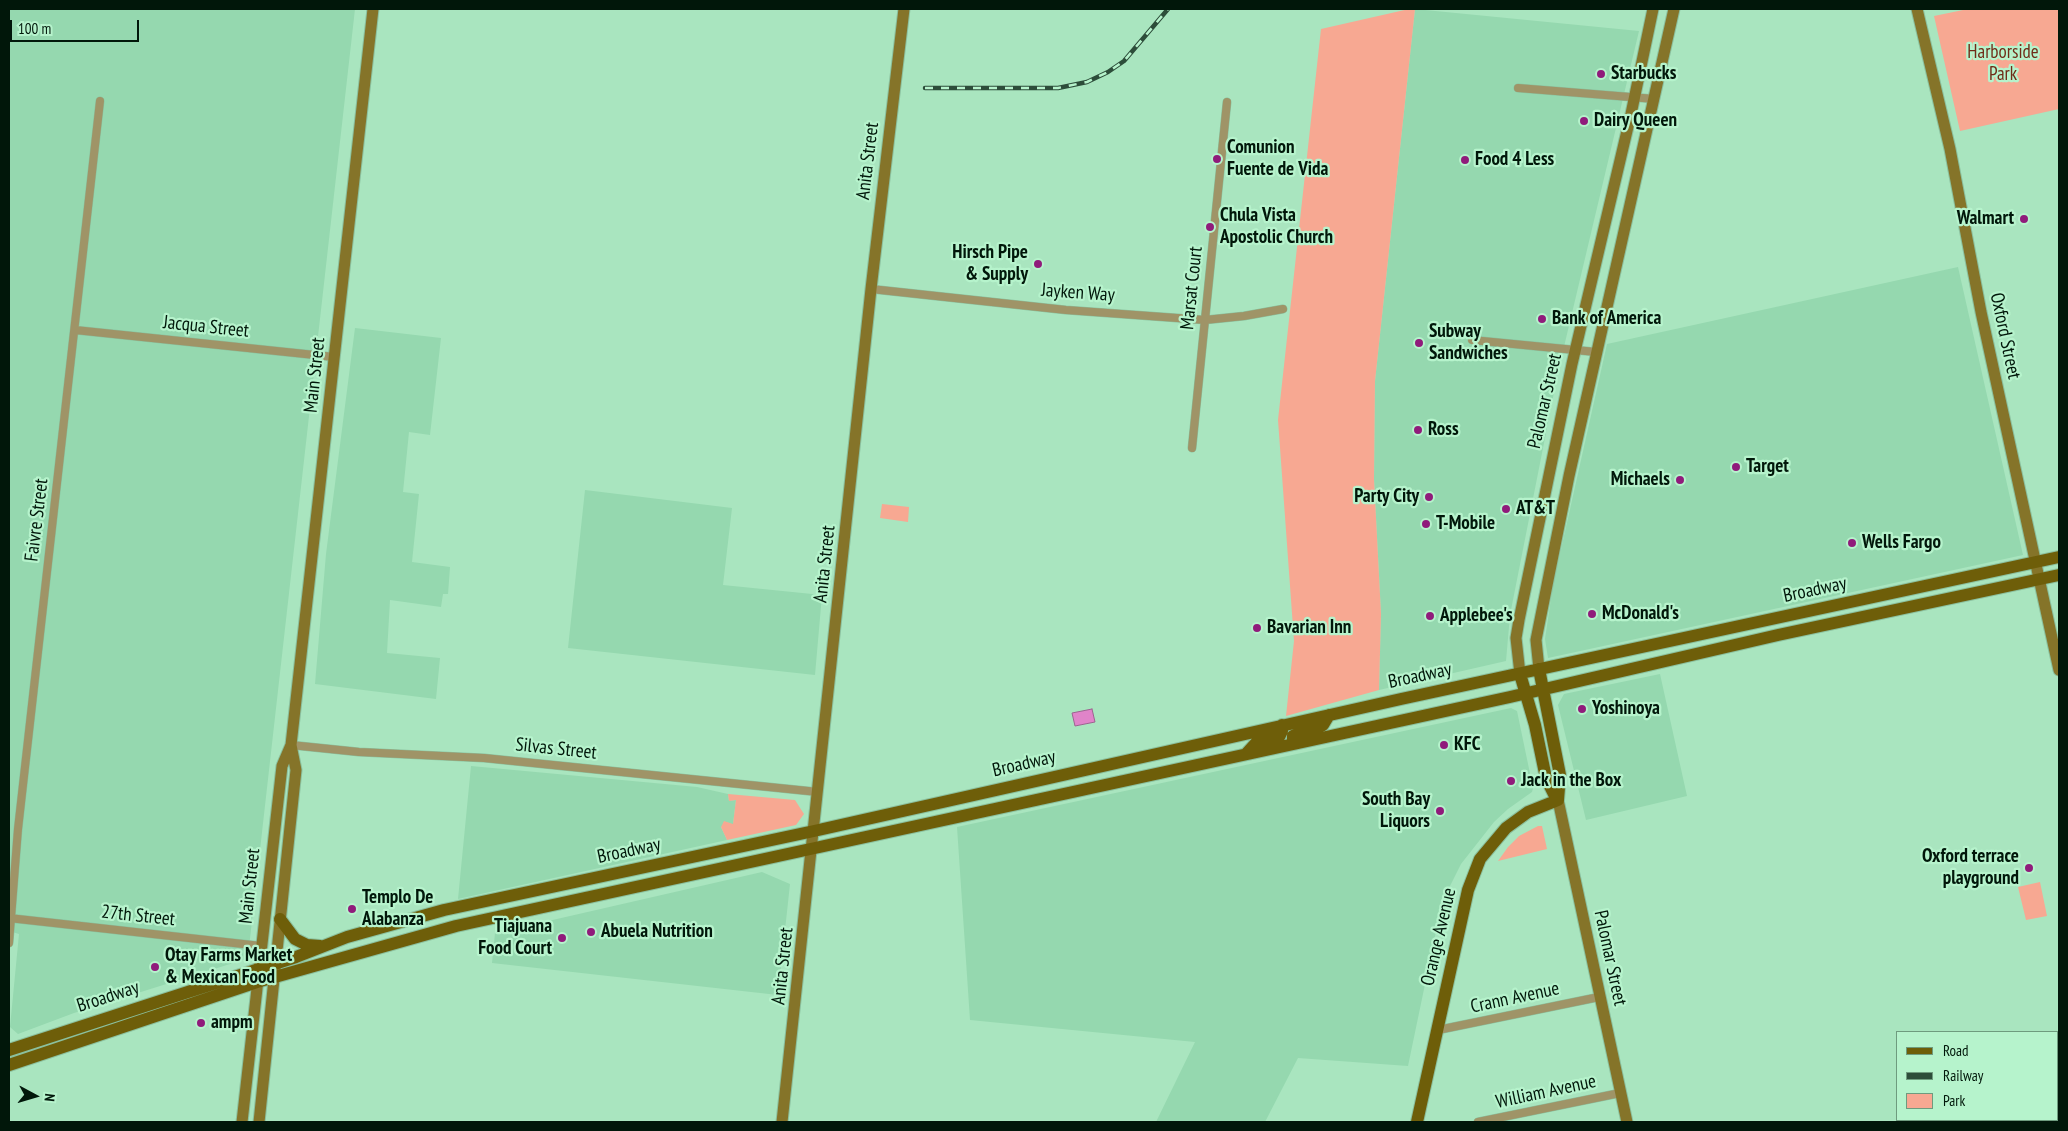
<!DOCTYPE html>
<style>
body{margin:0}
#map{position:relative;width:2068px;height:1131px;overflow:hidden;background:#a9e5bf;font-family:"PT Sans Narrow",sans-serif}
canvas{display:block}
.frame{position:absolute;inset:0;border:10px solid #01170a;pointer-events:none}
.legend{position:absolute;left:1896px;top:1031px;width:162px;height:90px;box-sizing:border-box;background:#b6f3cc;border:1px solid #6e9b7e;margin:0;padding:6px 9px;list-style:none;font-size:15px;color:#01170a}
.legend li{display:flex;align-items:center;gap:10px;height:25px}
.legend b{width:25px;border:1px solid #6e9b7e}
.north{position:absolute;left:10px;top:1071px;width:50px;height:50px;-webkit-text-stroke:4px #b6f3cc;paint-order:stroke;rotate:96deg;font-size:14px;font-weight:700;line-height:20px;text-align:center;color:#01170a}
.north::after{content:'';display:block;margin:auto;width:18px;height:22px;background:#01170a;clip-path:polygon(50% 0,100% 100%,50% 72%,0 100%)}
.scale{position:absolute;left:10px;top:20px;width:129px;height:22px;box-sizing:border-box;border:2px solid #01170a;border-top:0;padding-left:6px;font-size:15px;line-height:18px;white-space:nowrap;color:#01170a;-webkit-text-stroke:4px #b6f3cc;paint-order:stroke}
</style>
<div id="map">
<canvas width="2068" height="1131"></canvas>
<div class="frame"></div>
<ul class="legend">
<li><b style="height:6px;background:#6e5e09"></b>Road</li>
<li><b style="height:6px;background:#2d4d3a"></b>Railway</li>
<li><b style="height:14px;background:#f7a892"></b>Park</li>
</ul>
<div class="north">N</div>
<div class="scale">100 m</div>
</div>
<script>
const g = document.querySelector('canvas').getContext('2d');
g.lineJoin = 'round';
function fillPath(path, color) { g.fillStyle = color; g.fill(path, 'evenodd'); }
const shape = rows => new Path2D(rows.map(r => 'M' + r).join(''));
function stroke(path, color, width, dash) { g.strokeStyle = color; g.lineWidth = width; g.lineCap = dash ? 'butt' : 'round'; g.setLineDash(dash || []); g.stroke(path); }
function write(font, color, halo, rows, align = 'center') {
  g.font = font + ' "PT Sans Narrow",sans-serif'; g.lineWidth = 4.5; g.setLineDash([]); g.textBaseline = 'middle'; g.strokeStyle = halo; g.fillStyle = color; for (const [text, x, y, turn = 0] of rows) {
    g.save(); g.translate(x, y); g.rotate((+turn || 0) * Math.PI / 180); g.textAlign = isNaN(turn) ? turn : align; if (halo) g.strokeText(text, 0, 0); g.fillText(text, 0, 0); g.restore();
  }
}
const built = shape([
 [9,9,355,9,248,956,246,959,74,1013,18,1034,10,1027,19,934,9,931],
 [1415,9,1639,31,1558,372,1510,615,1506,661,1379,690,1381,614,1374,479,1375,381],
 [1958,267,2023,555,1548,658,1545,639,1553,585,1607,344],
 [355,328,441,338,430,435,409,432,403,492,419,494,412,562,450,567,448,594,443,594,441,607,390,600,387,653,440,658,436,699,315,684,326,554],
 [585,490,732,508,723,585,822,595,815,675,568,648],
 [1660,674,1687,796,1586,820,1558,705,1564,694],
 [1511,708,1517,711,1533,788,1532,792,1508,809,1494,822,1461,864,1446,894,1439,917,1408,1066,1298,1058,1265,1122,1156,1122,1195,1042,970,1020,957,827],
 [471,766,697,787,728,794,729,801,736,800,733,824,721,827,727,840,458,899],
 [762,872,790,884,778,995,492,963,495,933,509,933,522,927]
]);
const green = shape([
 [1409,9,1415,9,1375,381,1374,479,1381,614,1379,690,1286,716,1294,641,1278,420,1321,29],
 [1968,9,2059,9,2059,109,1960,131,1934,16],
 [882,504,909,507,908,522,880,518],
 [728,794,795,800,804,814,796,825,727,840,721,827,724,821,733,824,736,800,729,801],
 [1538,826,1542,826,1547,849,1498,861,1508,847,1519,836],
 [2040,882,2047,916,2026,920,2018,887]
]);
const water = shape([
 [1092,709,1095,722,1075,726,1072,713,1092,709]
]);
const street = shape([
 [1518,88,1655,99],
 [871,289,1066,310,1205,320,1244,316,1283,309],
 [75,330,334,357],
 [1472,340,1596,352],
 [1192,448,1227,102],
 [291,745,359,752,484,758,818,792],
 [9,918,261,946],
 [9,943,18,829,100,101],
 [1438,1030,1599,997],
 [2025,1120,2026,1122],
 [1478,1122,1620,1093]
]);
const secondary = shape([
 [1917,9,1950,149,1981,312,2059,670],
 [1539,669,1536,640,1569,476,1674,9],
 [1520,674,1516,638,1519,620,1572,364,1631,114,1653,9],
 [1558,800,1627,1122],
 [2057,1103,2059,1102],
 [242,1122,282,766,291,745,373,9],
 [259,1122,296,770,291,745],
 [782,1122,871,289,904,9],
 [1968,1122,1979,1120]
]);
const primary = shape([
 [1539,669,1560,775,1558,800],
 [1520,674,1535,725,1546,778,1557,800],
 [1293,744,1293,736,1323,725,1329,715],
 [1246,754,1256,743,1279,737,1282,731,1282,725],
 [280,919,295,939,307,945,320,946],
 [9,1050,296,957,347,937,444,910,814,831,1401,699,2059,557],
 [9,1065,257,982,456,926,1510,697,1778,635,2059,575],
 [1417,1122,1468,890,1480,859,1506,828,1528,812,1558,800]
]);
const rail = shape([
 [925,88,1058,88,1087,82,1108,72,1124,61,1168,9]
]);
const markers = [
 [1601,74,5,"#901b7b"],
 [1584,121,5,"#901b7b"],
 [1217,159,5,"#901b7b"],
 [1465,160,5,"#901b7b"],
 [2024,219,5,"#901b7b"],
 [1210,227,5,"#901b7b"],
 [1038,264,5,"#901b7b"],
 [1542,319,5,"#901b7b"],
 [1419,343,5,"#901b7b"],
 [1418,430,5,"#901b7b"],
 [1736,467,5,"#901b7b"],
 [1680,480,5,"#901b7b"],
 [1429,497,5,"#901b7b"],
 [1506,509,5,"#901b7b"],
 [1426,524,5,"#901b7b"],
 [1852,543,5,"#901b7b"],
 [1592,614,5,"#901b7b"],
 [1430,616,5,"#901b7b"],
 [1257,628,5,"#901b7b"],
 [1582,709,5,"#901b7b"],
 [1444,745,5,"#901b7b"],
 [1511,781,5,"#901b7b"],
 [1440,811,5,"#901b7b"],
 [2029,868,5,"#901b7b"],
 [352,909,5,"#901b7b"],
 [591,932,5,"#901b7b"],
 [562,938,5,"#901b7b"],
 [155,967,5,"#901b7b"],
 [201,1023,5,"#901b7b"]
];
const parkNames = [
 ["Harborside",2003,53],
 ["Park",2003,75]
];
const poiNames = [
 ["Starbucks",1611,74],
 ["Dairy Queen",1594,121],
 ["Comunion",1227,148],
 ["Fuente de Vida",1227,170],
 ["Food 4 Less",1475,160],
 ["Chula Vista",1220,216],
 ["Apostolic Church",1220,238],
 ["Walmart",2014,219,"right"],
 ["Hirsch Pipe",1028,253,"right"],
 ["& Supply",1028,275,"right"],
 ["Bank of America",1552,319],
 ["Subway",1429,332],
 ["Sandwiches",1429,354],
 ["Ross",1428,430],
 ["Target",1746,467],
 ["Michaels",1670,480,"right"],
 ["Party City",1419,497,"right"],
 ["AT&T",1516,509],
 ["T-Mobile",1436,524],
 ["Wells Fargo",1862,543],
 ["McDonald's",1602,614],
 ["Applebee's",1440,616],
 ["Bavarian Inn",1267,628],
 ["Yoshinoya",1592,709],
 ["KFC",1454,745],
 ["Jack in the Box",1521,781],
 ["South Bay",1430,800,"right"],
 ["Liquors",1430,822,"right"],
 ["Oxford terrace",2019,857,"right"],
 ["playground",2019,879,"right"],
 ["Templo De",362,898],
 ["Alabanza",362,920],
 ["Tiajuana",552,927,"right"],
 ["Food Court",552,949,"right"],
 ["Abuela Nutrition",601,932],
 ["Otay Farms Market",165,956],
 ["& Mexican Food",165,978],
 ["ampm",211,1023]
];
const streetNames = [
 ["Anita Street",868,161,-83],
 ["Marsat Court",1192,288,-84],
 ["Jayken Way",1078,293,4],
 ["Jacqua Street",206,327,6],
 ["Oxford Street",2005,336,78],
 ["Main Street",315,375,-84],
 ["Palomar Street",1545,401,-77],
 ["Faivre Street",37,520,-83],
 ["Anita Street",825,564,-84],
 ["Broadway",1815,590,-12],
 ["Broadway",1420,676,-12],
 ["Silvas Street",556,749,6],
 ["Broadway",1024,764,-13],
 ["Broadway",629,851,-12],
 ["Main Street",250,886,-84],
 ["27th Street",138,916,6],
 ["Orange Avenue",1439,937,-77],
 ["Palomar Street",1610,958,78],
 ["Anita Street",783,966,-84],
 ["Broadway",108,997,-18],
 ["Crann Avenue",1515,998,-12],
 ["William Avenue",1546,1092,-12]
];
fillPath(built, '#95d8af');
fillPath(green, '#f7a892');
fillPath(water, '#e084c9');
stroke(water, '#9d6390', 1);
stroke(street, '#8bc09e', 9);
stroke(secondary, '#8bc09e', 13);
stroke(primary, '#8bc09e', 14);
stroke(street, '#9f9467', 8);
stroke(secondary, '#857429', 11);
stroke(primary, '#6e5e09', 12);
stroke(rail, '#2d4d3a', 4.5);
stroke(rail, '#b6f3cc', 2.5, [8]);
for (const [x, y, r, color] of markers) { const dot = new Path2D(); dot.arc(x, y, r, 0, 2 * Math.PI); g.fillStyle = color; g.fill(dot); stroke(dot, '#b6f3cc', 2); }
write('19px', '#702c18', '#b6f3cc', parkNames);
write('bold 19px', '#01170a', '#b6f3cc', poiNames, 'left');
write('19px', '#01170a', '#b6f3cc', streetNames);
</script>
